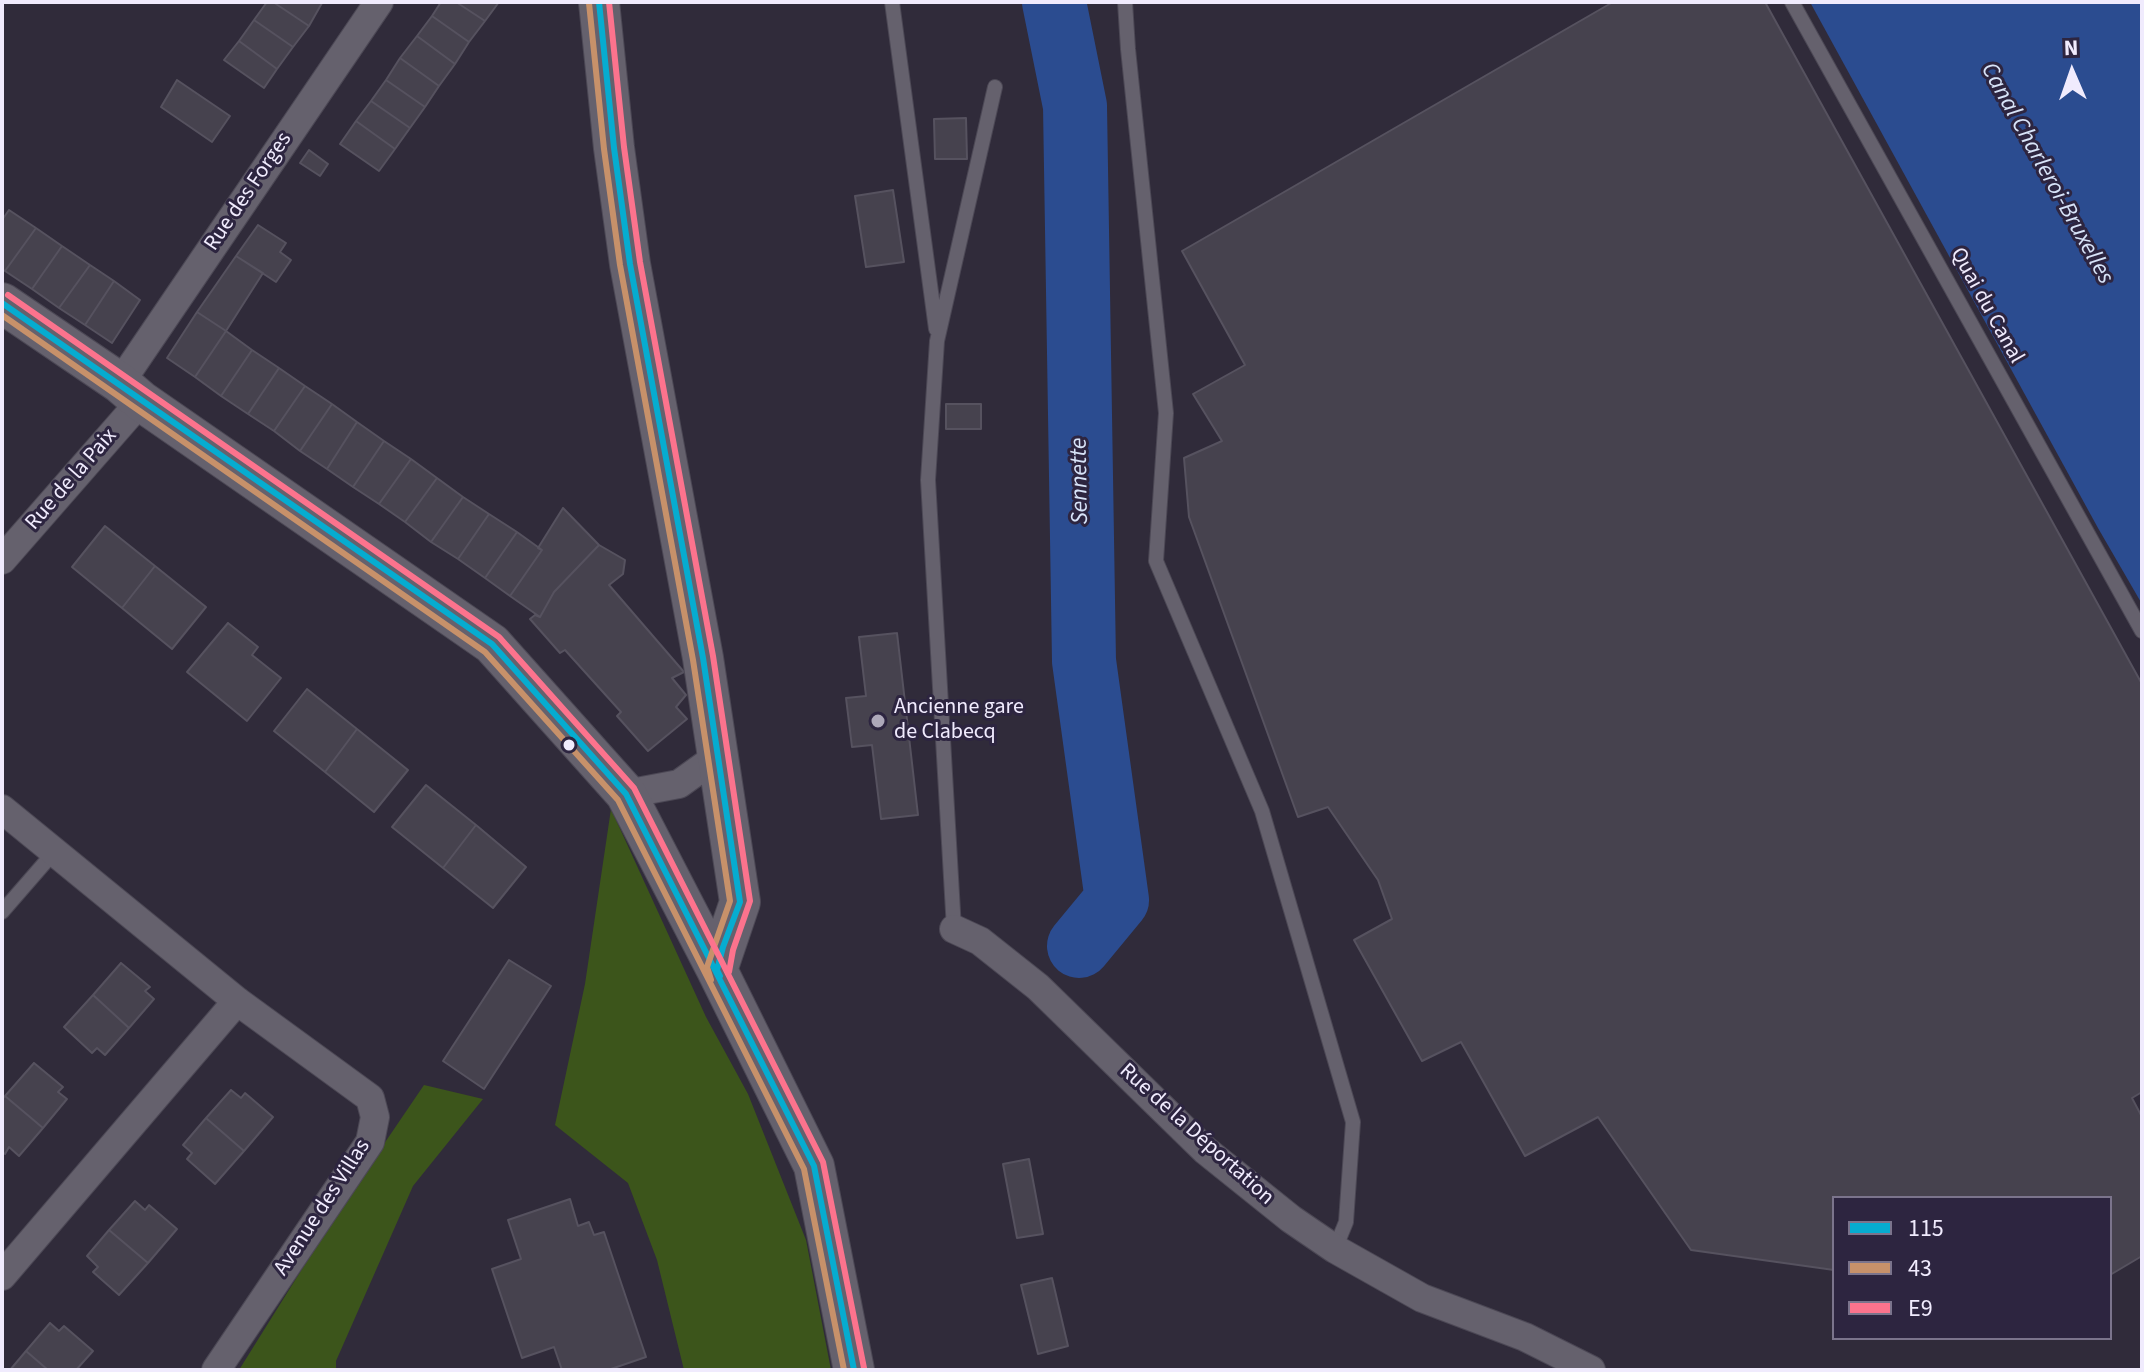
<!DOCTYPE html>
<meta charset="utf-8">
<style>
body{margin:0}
#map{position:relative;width:2144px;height:1372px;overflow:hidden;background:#302b3a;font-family:"Source Sans 3",sans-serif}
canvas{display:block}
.frame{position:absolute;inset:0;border:4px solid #f0ebfd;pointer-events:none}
.legend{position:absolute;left:1832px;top:1196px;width:280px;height:144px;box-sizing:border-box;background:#2d2540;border:2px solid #7b748c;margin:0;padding:10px 14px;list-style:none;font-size:24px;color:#f0ebfd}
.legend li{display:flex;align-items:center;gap:16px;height:40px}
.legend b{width:40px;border:2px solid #7b748c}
.north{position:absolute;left:2032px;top:32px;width:80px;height:80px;-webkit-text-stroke:6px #2d2540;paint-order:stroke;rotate:358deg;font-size:22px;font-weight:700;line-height:32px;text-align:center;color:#f0ebfd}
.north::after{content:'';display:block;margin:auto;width:28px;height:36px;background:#f0ebfd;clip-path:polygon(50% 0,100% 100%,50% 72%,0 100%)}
</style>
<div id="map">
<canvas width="2144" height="1372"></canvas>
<div class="frame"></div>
<ul class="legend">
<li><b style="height:10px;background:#06acd0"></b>115</li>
<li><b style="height:10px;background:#c7916a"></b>43</li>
<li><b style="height:10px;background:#fc738d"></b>E9</li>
</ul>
<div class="north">N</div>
</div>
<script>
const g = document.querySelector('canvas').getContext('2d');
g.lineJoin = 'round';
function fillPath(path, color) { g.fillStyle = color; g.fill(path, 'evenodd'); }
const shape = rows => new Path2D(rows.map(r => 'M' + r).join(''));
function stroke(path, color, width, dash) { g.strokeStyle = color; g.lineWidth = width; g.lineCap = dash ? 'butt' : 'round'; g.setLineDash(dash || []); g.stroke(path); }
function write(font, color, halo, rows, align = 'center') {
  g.font = font + ' "Source Sans 3",sans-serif'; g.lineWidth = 6; g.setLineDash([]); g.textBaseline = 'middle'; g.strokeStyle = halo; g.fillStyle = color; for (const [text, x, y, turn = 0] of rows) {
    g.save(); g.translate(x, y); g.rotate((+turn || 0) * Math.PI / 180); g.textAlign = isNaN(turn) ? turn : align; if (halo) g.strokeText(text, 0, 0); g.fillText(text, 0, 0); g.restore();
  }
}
const forest = shape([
 [611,809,706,1017,748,1094,806,1240,831,1370,684,1370,657,1260,628,1183,555,1125,585,984],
 [424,1085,483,1099,413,1186,336,1361,336,1370,239,1370,337,1213]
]);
const water = shape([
 [1810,2,2142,2,2142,604,2098,528]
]);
const river = shape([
 [1054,2,1075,106,1084,661,1117,900,1079,946]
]);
const building = shape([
 [267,2,273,2,309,26,293,47,254,20,267,2],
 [273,2,321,2,322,3,309,26,273,2],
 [441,2,456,2,485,21,469,42,432,16,441,2],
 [456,2,499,2,485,21,456,2],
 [1613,2,1765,2,2142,684,2142,1092,2132,1098,2142,1117,2142,1256,2110,1275,2110,1198,1834,1198,1834,1270,1691,1250,1598,1117,1525,1156,1461,1042,1422,1061,1354,940,1392,919,1378,880,1328,807,1298,817,1189,517,1184,458,1222,441,1193,394,1245,365,1182,251,1613,2],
 [432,16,469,42,455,64,417,36,432,16],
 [254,20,293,47,277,69,239,41,254,20],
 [417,36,455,64,439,86,400,58,417,36],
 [239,41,277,69,264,88,224,60,239,41],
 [400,58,439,86,425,107,386,80,400,58],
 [177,80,230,116,212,142,161,107,177,80],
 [386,80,425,107,410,128,371,101,386,80],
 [371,101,410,128,395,149,356,121,371,101],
 [966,118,967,159,935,159,934,119,966,118],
 [356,121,395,149,379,171,340,144,356,121],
 [309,150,328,164,320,176,300,163,309,150],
 [893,190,904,262,866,267,855,196,893,190],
 [9,210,36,228,5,271,2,269,2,220,9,210],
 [258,225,286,243,280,252,291,260,276,282,236,256,258,225],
 [36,228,62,246,32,289,5,271,36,228],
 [62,246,90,265,59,308,32,289,62,246],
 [236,256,263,273,226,331,197,312,236,256],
 [90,265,114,281,85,325,59,308,90,265],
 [114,281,140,300,112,343,85,325,114,281],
 [197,312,226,331,195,377,167,358,197,312],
 [226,331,252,350,221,396,195,377,226,331],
 [252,350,279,368,248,414,221,396,252,350],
 [279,368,305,386,274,431,248,414,279,368],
 [305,386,332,404,300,451,274,431,305,386],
 [332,404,357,422,327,469,300,451,332,404],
 [946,404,981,404,981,429,946,429,946,404],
 [357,422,384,441,353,487,327,469,357,422],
 [384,441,411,459,379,504,353,487,384,441],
 [411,459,437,478,405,522,379,504,411,459],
 [437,478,463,497,431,542,405,522,437,478],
 [463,497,489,514,458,559,431,542,463,497],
 [563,508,599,545,554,592,540,617,510,596,542,550,538,548,563,508],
 [489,514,517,532,485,578,458,559,489,514],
 [105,526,155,566,122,608,72,567,105,526],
 [517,532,542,550,510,596,485,578,517,532],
 [599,545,625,560,623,574,609,585,684,672,672,678,686,695,676,707,687,719,648,751,617,716,621,712,565,650,560,653,530,619,535,615,540,617,554,592,599,545],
 [155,566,206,607,172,649,122,608,155,566],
 [228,623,258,647,252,655,281,678,247,721,187,672,228,623],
 [897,633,918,815,881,819,872,745,852,747,846,698,866,696,859,637,897,633],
 [307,689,357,729,325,772,274,731,307,689],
 [357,729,408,770,374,812,325,772,357,729],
 [426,785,476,825,443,868,392,827,426,785],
 [476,825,526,867,493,908,443,868,476,825],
 [509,960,551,986,484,1089,443,1061,509,960],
 [121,963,150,987,145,991,154,999,129,1028,93,995,121,963],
 [93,995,129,1028,105,1055,97,1048,92,1053,64,1027,93,995],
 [34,1063,63,1087,58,1092,67,1099,43,1128,5,1096,34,1063],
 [231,1090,241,1098,245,1093,273,1117,244,1151,206,1118,231,1090],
 [5,1096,43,1128,19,1156,9,1147,5,1154,2,1152,2,1099,5,1096],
 [206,1118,244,1151,215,1184,187,1159,192,1153,183,1145,206,1118],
 [1029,1159,1043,1234,1017,1238,1003,1164,1029,1159],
 [570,1199,578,1226,589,1222,594,1235,604,1232,646,1357,608,1370,562,1370,554,1347,522,1358,492,1269,521,1259,508,1220,570,1199],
 [135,1201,145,1210,149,1205,177,1229,148,1263,109,1230,135,1201],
 [109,1230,148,1263,119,1295,93,1272,98,1267,87,1256,109,1230],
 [1052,1278,1068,1346,1038,1354,1021,1285,1052,1278],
 [50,1323,59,1331,64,1326,93,1351,76,1370,48,1370,26,1351,50,1323],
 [26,1351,48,1370,10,1370,26,1351]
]);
const lane = shape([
 [892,2,936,329],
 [1125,2,1128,49,1166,413,1156,561,1262,811,1353,1122,1346,1222,1335,1249],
 [1792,2,2142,631],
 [2,912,55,851],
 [954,929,928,480,937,341,995,87]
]);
const street = shape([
 [120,383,379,2],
 [2,560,141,401],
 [626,794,679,784,718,756],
 [2,809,237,1001,370,1098,375,1117,370,1142,216,1370],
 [954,929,980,941,1038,987,1205,1150,1291,1219,1335,1249,1422,1298,1525,1337,1591,1370],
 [2,1276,237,1001]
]);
const secondary = shape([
 [599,2,614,148,630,264,703,658,740,902,717,970],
 [2,303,120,383,141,401,492,644,626,794,717,970,814,1166,854,1370]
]);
const bus1 = shape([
 [599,2,614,148,630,264,703,658,740,902,723,947,717,970,720,976],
 [2,303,492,644,626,794,814,1166,854,1370]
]);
const bus2 = shape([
 [589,3,604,149,620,265,693,660,730,901,707,967,711,980],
 [2,315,485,652,618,800,804,1169,844,1370]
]);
const bus3 = shape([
 [609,2,624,147,640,262,713,656,750,901,733,950,729,972],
 [8,295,499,637,634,788,823,1162,864,1368]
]);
const markers = [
 [878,721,8,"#ada8b9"],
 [569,745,7,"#f0ebfd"]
];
const streetNames = [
 ["Rue des Forges",249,192,-56],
 ["Quai du Canal",1986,306,61],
 ["Rue de la Paix",72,480,-49],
 ["Rue de la Déportation",1196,1135,42],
 ["Avenue des Villas",323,1208,-57]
];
const poiNames = [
 ["Ancienne gare",894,708],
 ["de Clabecq",894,733]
];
const waterNames = [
 ["Canal Charleroi-Bruxelles",2046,174,61],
 ["Sennette",1081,481,-91]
];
fillPath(forest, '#3c551b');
fillPath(water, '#2b4c90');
stroke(river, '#2b4c90', 64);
fillPath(building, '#46424e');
stroke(building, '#56525f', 2);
stroke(lane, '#4c4855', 16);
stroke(street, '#4c4855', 30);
stroke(secondary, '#4c4855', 42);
stroke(lane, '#65616d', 14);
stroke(street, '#65616d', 28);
stroke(secondary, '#65616d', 40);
stroke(bus1, '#06acd0', 6);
stroke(bus2, '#c7916a', 6);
stroke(bus3, '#fc738d', 6);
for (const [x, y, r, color] of markers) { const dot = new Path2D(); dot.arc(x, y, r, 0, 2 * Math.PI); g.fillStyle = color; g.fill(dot); stroke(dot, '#2d2540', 3); }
write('22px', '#f0ebfd', '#2d2540', streetNames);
write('22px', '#f0ebfd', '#2d2540', poiNames, 'left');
write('italic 24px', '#d8e4f9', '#2d2540', waterNames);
</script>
